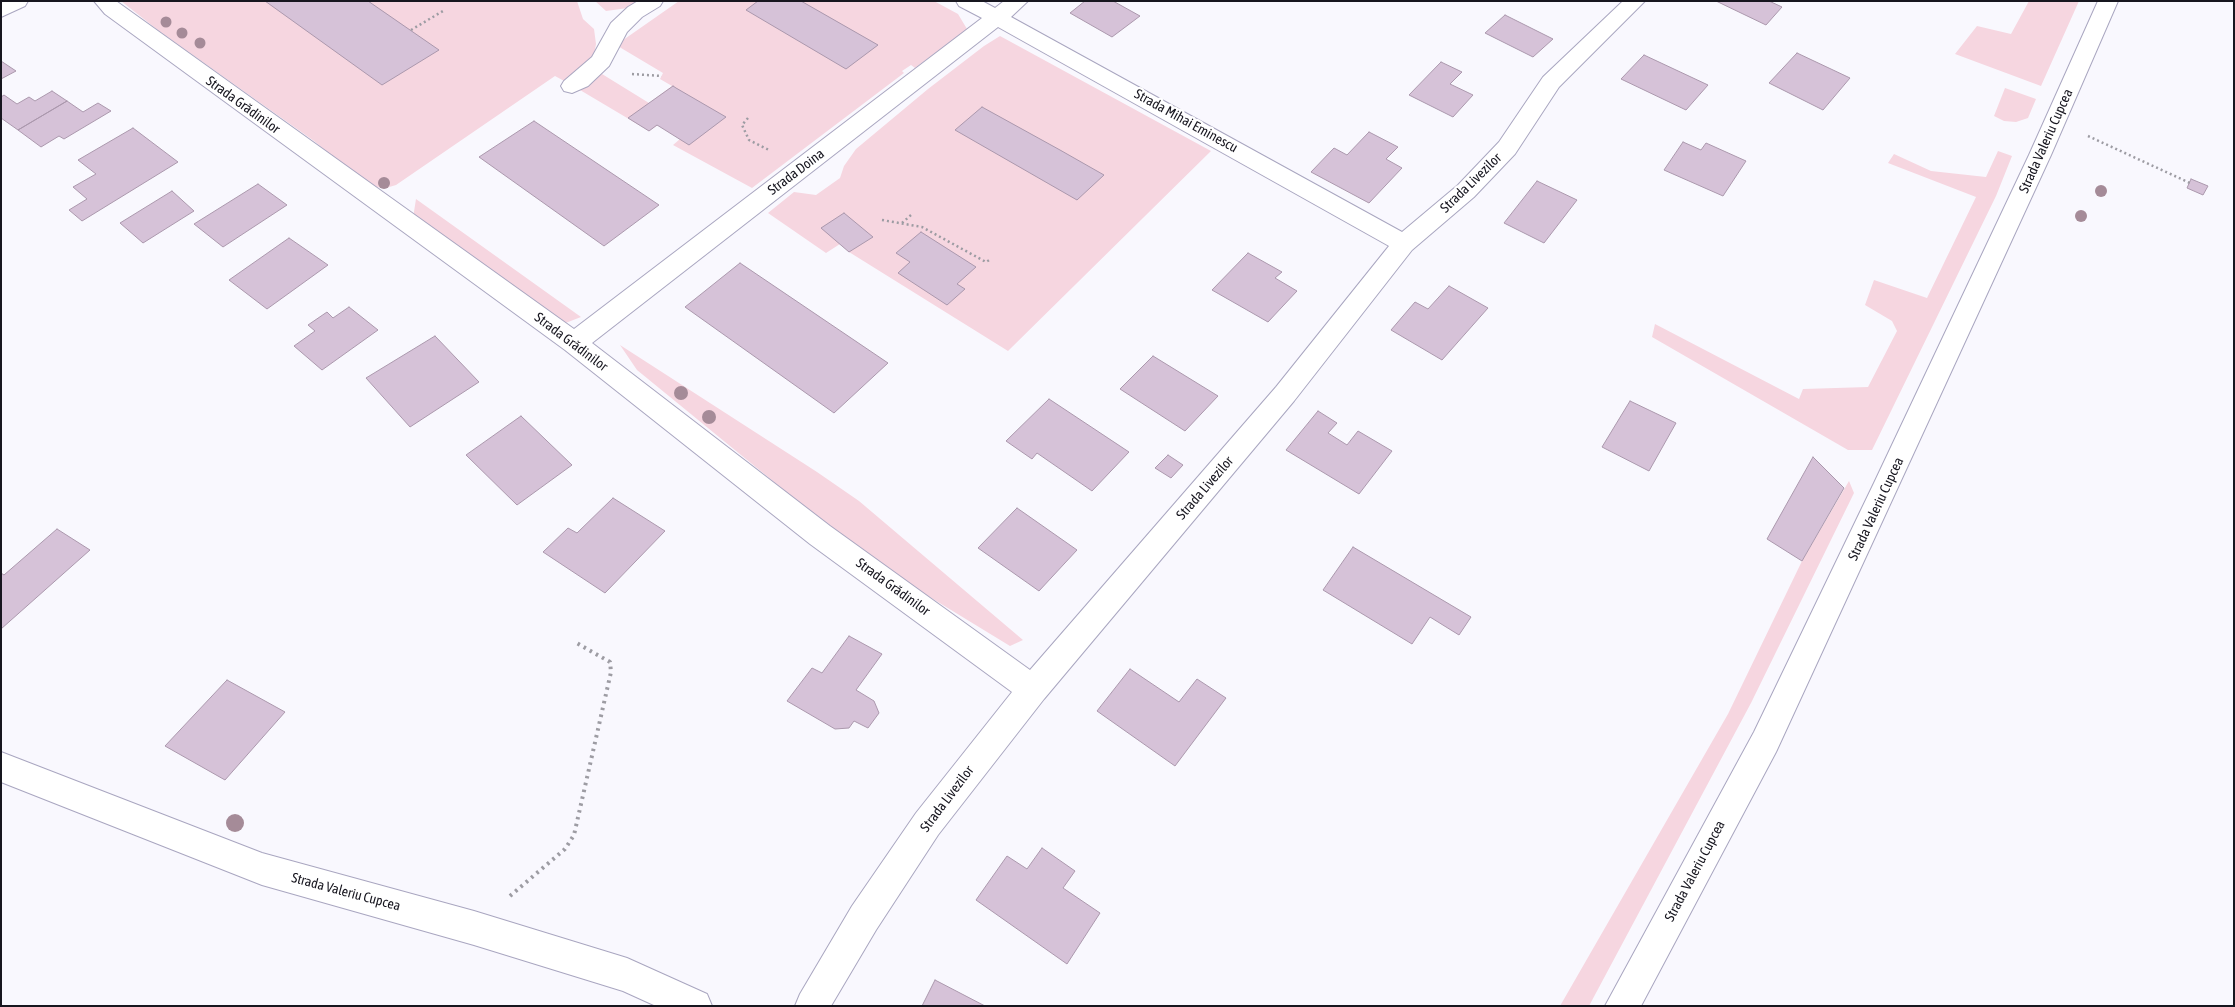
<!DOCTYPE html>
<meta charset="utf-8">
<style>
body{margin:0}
#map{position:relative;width:2235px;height:1007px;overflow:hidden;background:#f9f8fe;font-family:"Asap Condensed",sans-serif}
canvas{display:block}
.frame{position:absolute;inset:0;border:2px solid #17161f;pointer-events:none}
</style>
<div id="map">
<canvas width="2235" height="1007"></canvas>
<div class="frame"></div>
</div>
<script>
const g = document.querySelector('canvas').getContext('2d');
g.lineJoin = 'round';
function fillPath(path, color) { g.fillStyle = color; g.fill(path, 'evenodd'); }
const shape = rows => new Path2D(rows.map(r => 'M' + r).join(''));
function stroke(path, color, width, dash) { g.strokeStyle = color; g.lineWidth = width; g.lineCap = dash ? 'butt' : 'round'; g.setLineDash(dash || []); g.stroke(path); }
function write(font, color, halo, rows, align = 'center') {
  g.font = font + ' "Asap Condensed",sans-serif'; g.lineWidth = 4.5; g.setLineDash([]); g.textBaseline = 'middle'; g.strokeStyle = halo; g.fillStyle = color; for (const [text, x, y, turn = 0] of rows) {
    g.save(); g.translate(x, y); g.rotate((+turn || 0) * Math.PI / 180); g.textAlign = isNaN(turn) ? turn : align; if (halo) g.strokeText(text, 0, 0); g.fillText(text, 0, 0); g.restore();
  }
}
const green = shape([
 [121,1,577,1,583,19,594,29,596,44,594,55,566,82,555,76,396,185,386,188,375,187,358,178,314,141,159,31],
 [595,1,644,1,635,7,606,11],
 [679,1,934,1,958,14,967,29,915,68,911,65,902,71,904,73,752,188,673,145,680,139,658,125,649,131,580,90,602,74,649,103,672,86,660,79,663,73,616,45],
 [2029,1,2079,1,2041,86,1955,54,1977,26,2011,34],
 [1000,36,1211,151,1008,351,849,252,840,244,826,253,768,213,794,192,816,195,840,178,844,166,856,149,928,89,984,46],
 [2005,88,2036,99,2028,118,2016,122,2004,121,1994,116],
 [1998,151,2012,156,1996,196,1872,450,1848,450,1652,337,1655,324,1799,399,1803,389,1868,387,1897,331,1892,321,1865,305,1874,280,1927,298,1976,197,1888,163,1894,154,1931,171,1986,177],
 [416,199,581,317,563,324,413,218],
 [620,345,817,472,859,501,1023,640,1010,646,915,588,845,540,637,370],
 [1849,481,1854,493,1751,703,1589,1006,1560,1006,1728,714,1802,561]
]);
const building = shape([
 [265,1,368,1,439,50,382,85,265,1],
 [758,1,801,1,878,45,846,69,746,10,758,1],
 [1085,1,1113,1,1140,16,1112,37,1070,13,1085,1],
 [1716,1,1769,1,1782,7,1766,25,1716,1],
 [1505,15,1553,39,1533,57,1485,33,1505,15],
 [1797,53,1850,78,1823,110,1769,83,1797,53],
 [1644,55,1708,85,1686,110,1621,79,1644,55],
 [1,61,16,71,1,79,1,61],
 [1441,62,1462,72,1450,84,1473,95,1453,117,1409,95,1441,62],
 [673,86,676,88,726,117,689,145,657,125,649,131,628,118,673,86],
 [52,91,67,101,18,130,1,118,1,97,4,95,17,104,29,97,35,101,52,91],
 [67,101,83,112,98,103,111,111,64,139,59,136,41,147,18,130,67,101],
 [982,107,1060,150,1104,175,1077,200,955,130,982,107],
 [534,121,659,205,604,246,479,157,534,121],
 [133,128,178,162,82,221,69,210,87,199,73,187,96,174,78,160,133,128],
 [1369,132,1398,147,1386,159,1402,168,1369,203,1311,172,1334,148,1347,155,1369,132],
 [1683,142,1701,150,1706,143,1746,161,1723,196,1664,170,1683,142],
 [2191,179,2208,186,2203,195,2187,188,2191,179],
 [1537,181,1577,200,1544,243,1504,223,1537,181],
 [258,184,287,205,223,247,194,224,258,184],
 [172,191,194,211,143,243,120,223,172,191],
 [844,213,873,237,849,252,821,228,844,213],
 [921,232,976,267,957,284,965,289,947,305,898,273,910,262,896,253,921,232],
 [289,238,328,265,267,309,229,280,289,238],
 [1248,253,1282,272,1275,278,1297,291,1268,322,1212,290,1248,253],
 [740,263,888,363,834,413,685,307,740,263],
 [1449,286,1488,308,1442,360,1391,330,1415,302,1428,309,1449,286],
 [349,307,378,330,322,370,294,346,315,331,308,325,327,312,333,318,349,307],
 [435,336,479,382,410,427,366,378,435,336],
 [1153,356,1218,396,1185,431,1120,389,1153,356],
 [1049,399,1129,452,1092,491,1037,453,1032,459,1006,441,1049,399],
 [1630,401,1676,423,1649,471,1602,447,1630,401],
 [1318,411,1337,423,1328,433,1347,445,1358,431,1392,451,1359,494,1286,450,1318,411],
 [521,416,572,465,517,505,466,455,521,416],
 [1168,455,1183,465,1171,478,1155,468,1168,455],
 [1813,457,1844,488,1802,561,1767,539,1813,457],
 [613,498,665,531,605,593,543,552,568,528,577,533,613,498],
 [1017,508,1077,550,1039,591,978,548,1017,508],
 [57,529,90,550,1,629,1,573,4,575,57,529],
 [1353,547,1471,617,1459,635,1430,617,1412,644,1323,590,1353,547],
 [849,636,882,654,856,690,874,701,879,713,868,728,854,721,849,728,835,729,787,701,812,668,822,673,849,636],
 [1130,669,1179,702,1197,679,1226,698,1175,766,1097,711,1130,669],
 [227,680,285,712,225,780,165,746,227,680],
 [1042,848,1075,871,1063,888,1100,913,1067,964,976,900,1007,856,1027,869,1042,848],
 [935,980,985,1006,922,1006,935,980]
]);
const pathFar1 = shape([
 [411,30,443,11],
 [632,74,662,76],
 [748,118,742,125,749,140,769,150],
 [2088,136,2190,183],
 [882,220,922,227,986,262,991,259],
 [902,223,911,215]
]);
const path = shape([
 [510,896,565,849,574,835,611,672,610,662,575,642]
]);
const minor = shape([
 [1,1,28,1,25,6,1,17,1,1],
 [94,1,116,1,574,329,982,18,959,6,956,1,982,1,995,8,1004,1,1028,1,1011,17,1402,232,1458,185,1499,142,1543,77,1623,1,1645,1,1559,87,1515,154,1474,197,1412,250,1294,401,1044,699,938,835,876,930,831,1006,795,1006,800,994,852,906,916,813,1012,692,810,544,565,350,105,14,94,1],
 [998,27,1389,246,1276,387,1030,670,830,526,592,343,998,27],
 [638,1,663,1,660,6,642,17,627,32,609,66,588,86,572,93,564,91,561,86,564,81,592,57,611,23,628,7,638,1],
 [2098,1,2118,1,2051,155,1776,752,1641,1006,1605,1006,1754,732,1874,483,2029,155,2098,1],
 [1,752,262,853,474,911,627,958,707,994,712,1006,656,1006,623,991,474,945,262,885,1,782,1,752]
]);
const trees = [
 [166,22,5.5],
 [182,33,5.5],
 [200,43,5.5],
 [384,183,6],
 [2101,191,6],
 [2081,216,6],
 [681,393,7],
 [709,417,7],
 [235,823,9]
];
const streetNames = [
 ["Strada Grădinilor",243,105,36],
 ["Strada Mihai Eminescu",1186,121,29],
 ["Strada Valeriu Cupcea",2046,141,-66],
 ["Strada Doina",796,172,-37],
 ["Strada Livezilor",1471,183,-44],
 ["Strada Grădinilor",571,342,37],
 ["Strada Livezilor",1205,488,-49],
 ["Strada Valeriu Cupcea",1876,509,-65],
 ["Strada Grădinilor",893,587,36],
 ["Strada Livezilor",947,799,-53],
 ["Strada Valeriu Cupcea",1695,871,-62],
 ["Strada Valeriu Cupcea",346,892,15]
];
fillPath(green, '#f6d6e0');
fillPath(building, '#d6c2d8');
stroke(building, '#ab98ad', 1);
stroke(minor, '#a9a6c0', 2);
stroke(pathFar1, '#9d9ca3', 2.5, [2, 3]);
stroke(path, '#9d9ca3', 4, [2.5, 4.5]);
fillPath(minor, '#fff');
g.fillStyle = '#a58b98';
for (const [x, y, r] of trees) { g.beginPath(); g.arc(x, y, r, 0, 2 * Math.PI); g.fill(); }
write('14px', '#17161f', '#fff', streetNames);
</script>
